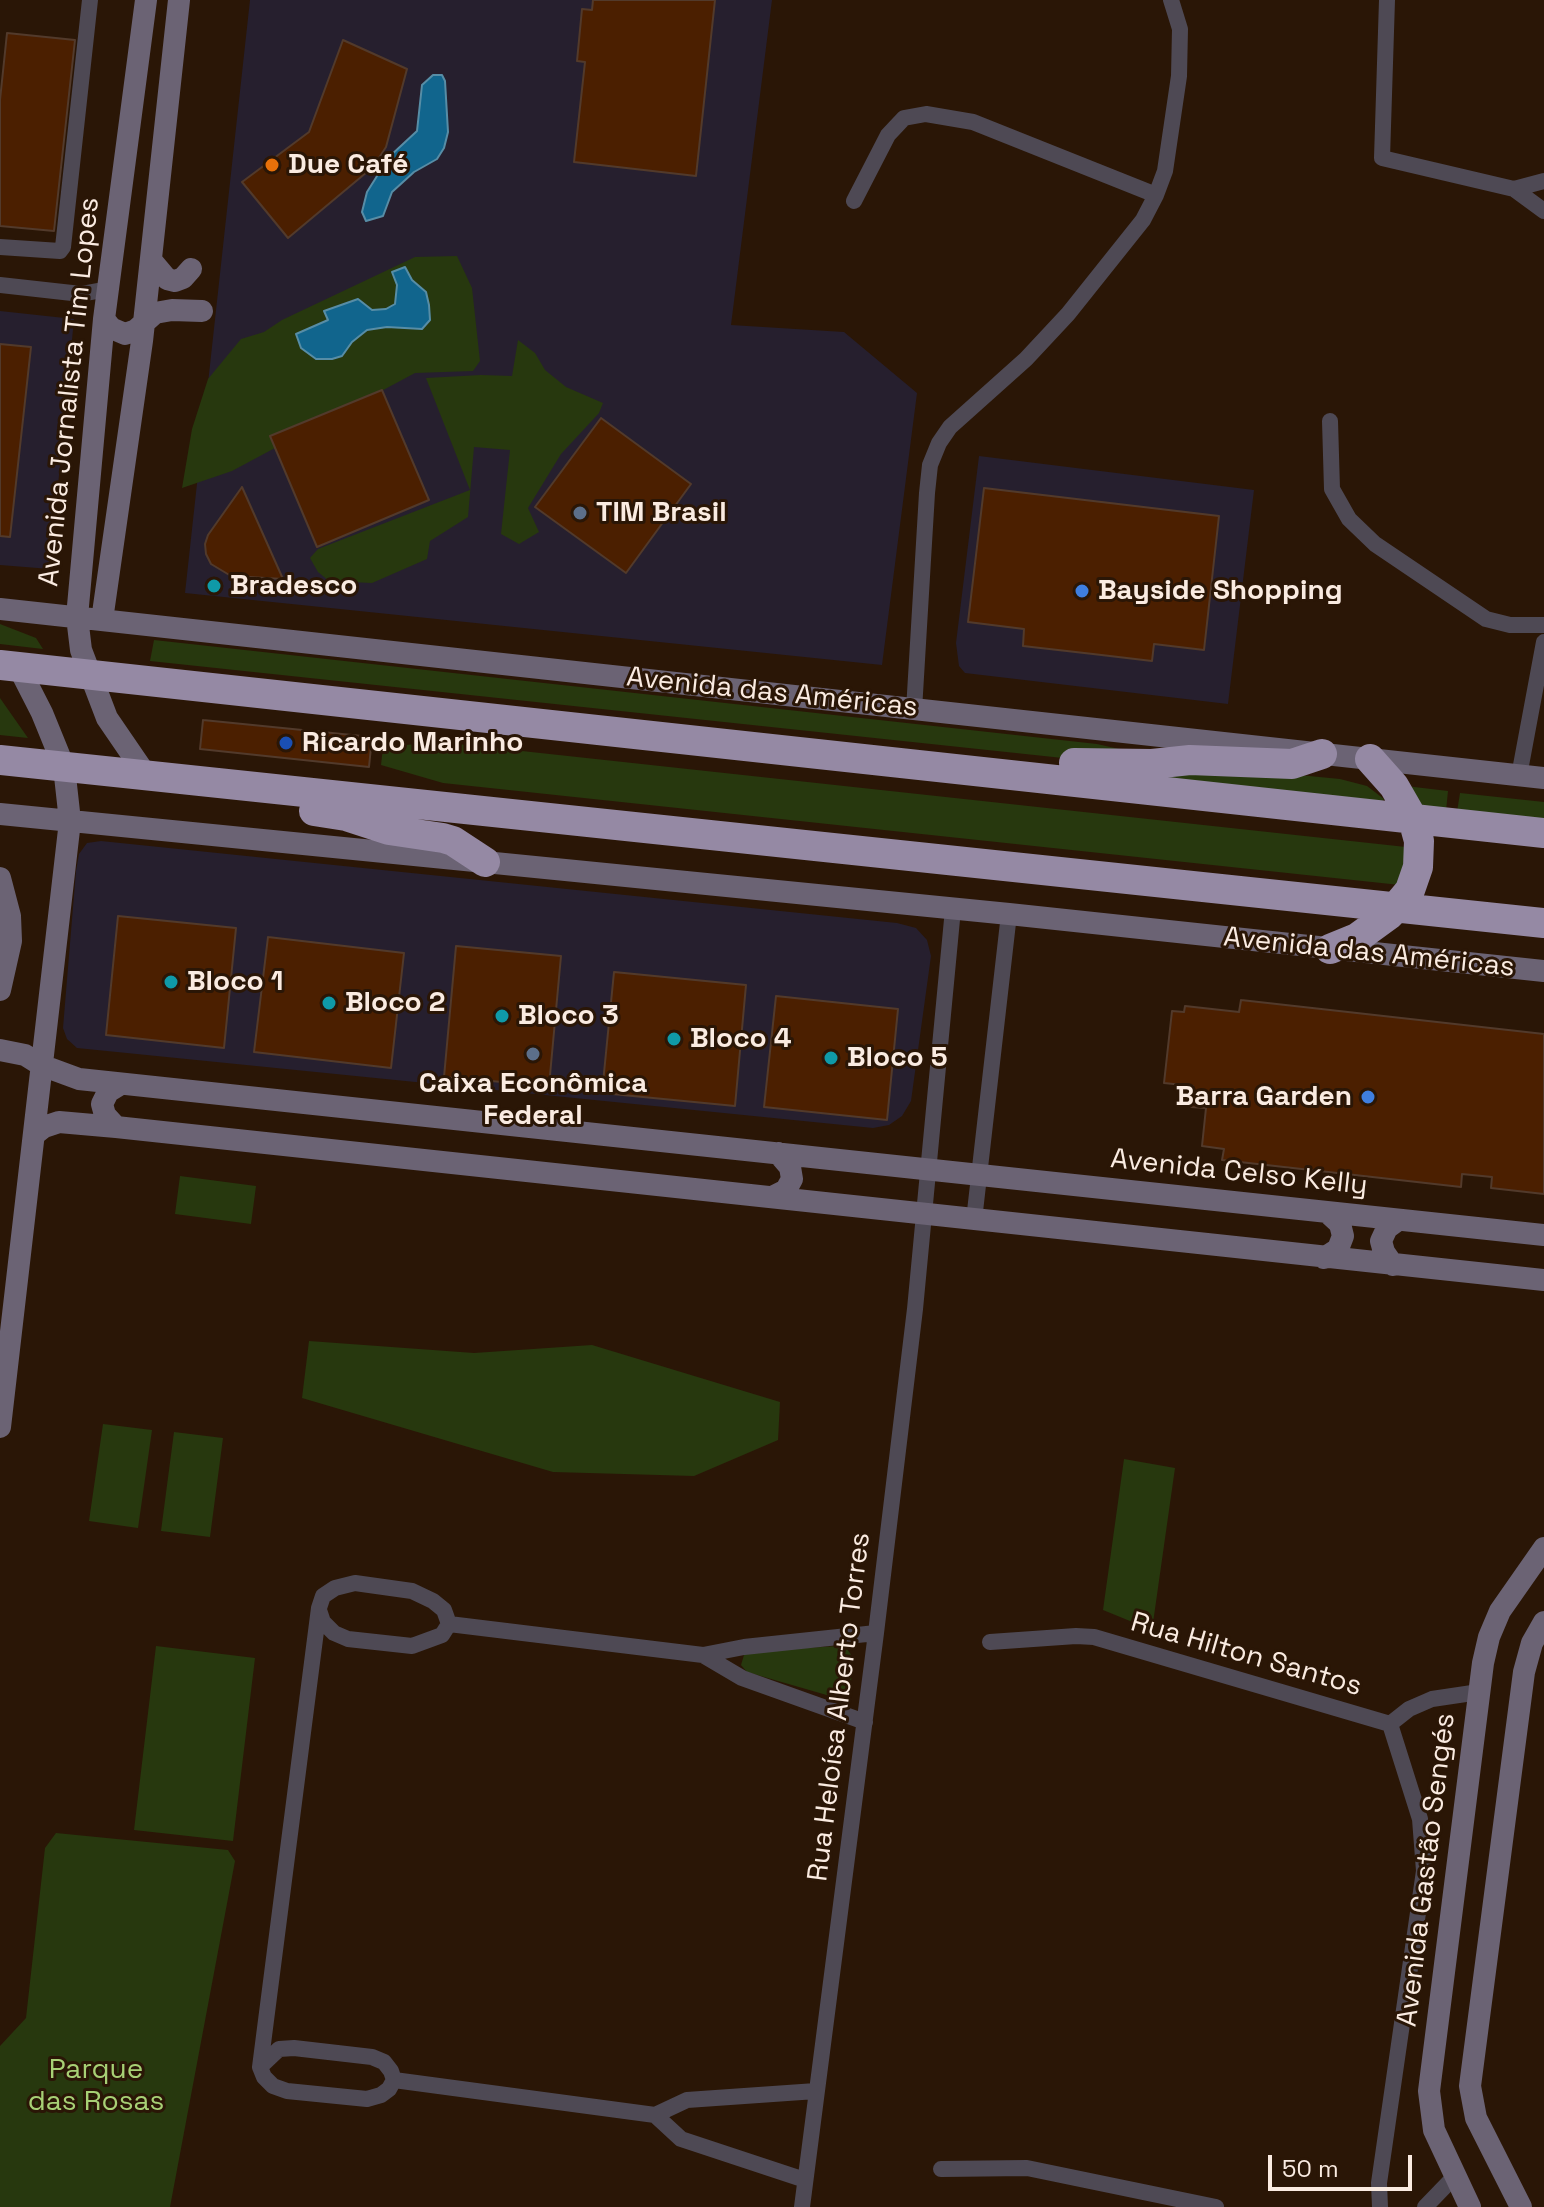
<!DOCTYPE html>
<meta charset="utf-8">
<style>
body{margin:0}
#map{position:relative;width:1544px;height:2207px;overflow:hidden;background:#2a1606;font-family:"Space Grotesk",sans-serif}
canvas{display:block}
.scale{position:absolute;left:1268px;top:2155px;width:144px;height:36px;box-sizing:border-box;border:4px solid #faebe1;border-top:0;padding-left:10px;font-size:24px;line-height:28px;white-space:nowrap;color:#faebe1;-webkit-text-stroke:6px #2a1606;paint-order:stroke}
</style>
<div id="map">
<canvas width="1544" height="2207"></canvas>
<div class="scale">50 m</div>
</div>
<script>
const g = document.querySelector('canvas').getContext('2d');
g.lineJoin = 'round';
function fillPath(path, color) { g.fillStyle = color; g.fill(path, 'evenodd'); }
const shape = rows => new Path2D(rows.map(r => 'M' + r).join(''));
function stroke(path, color, width, dash) { g.strokeStyle = color; g.lineWidth = width; g.lineCap = dash ? 'butt' : 'round'; g.setLineDash(dash || []); g.stroke(path); }
function write(font, color, halo, rows, align = 'center') {
  g.font = font + ' "Space Grotesk",sans-serif'; g.lineWidth = 6; g.setLineDash([]); g.textBaseline = 'middle'; g.strokeStyle = halo; g.fillStyle = color; for (const [text, x, y, turn = 0] of rows) {
    g.save(); g.translate(x, y); g.rotate((+turn || 0) * Math.PI / 180); g.textAlign = isNaN(turn) ? turn : align; if (halo) g.strokeText(text, 0, 0); g.fillText(text, 0, 0); g.restore();
  }
}
const commercial = shape([
 [250,0,772,0,731,325,844,332,917,393,882,665,185,593],
 [0,311,74,319,50,569,0,565],
 [979,456,1254,490,1228,704,965,673,959,666,956,643],
 [101,841,897,923,916,928,927,940,931,956,911,1101,902,1116,889,1125,873,1128,77,1048,67,1039,63,1028,76,871,79,854,87,843]
]);
const green = shape([
 [457,256,472,288,480,361,473,371,415,373,232,471,182,488,192,429,208,379,241,339,264,332,282,320,415,257],
 [518,340,535,353,545,370,566,387,603,403,599,413,561,454,528,508,539,532,519,544,501,534,510,450,474,447,468,517,430,541,427,559,372,583,329,581,318,572,310,558,318,549,470,490,426,378,481,375,512,376],
 [0,624,36,638,43,649,0,644],
 [154,640,1097,744,1155,757,1091,761,150,661],
 [0,698,28,738,0,735],
 [439,742,1406,847,1400,885,443,783,381,765,383,747],
 [1278,773,1340,779,1367,786,1384,799,1380,804,1112,774],
 [1406,786,1448,791,1446,811,1423,809],
 [1460,793,1544,802,1544,821,1457,812],
 [180,1176,256,1186,251,1224,175,1214],
 [309,1341,474,1353,592,1345,780,1402,778,1440,694,1476,553,1472,302,1398],
 [103,1424,152,1430,138,1528,89,1521],
 [174,1432,223,1438,210,1537,161,1531],
 [1124,1459,1175,1468,1152,1630,1103,1610],
 [156,1646,255,1658,233,1841,134,1830],
 [840,1646,847,1649,852,1656,853,1666,850,1689,846,1694,837,1698,747,1672,741,1665,744,1655,750,1651],
 [56,1833,228,1850,235,1861,170,2207,0,2207,0,2046,26,2018,45,1848]
]);
const water = shape([
 [433,75,442,75,445,81,448,132,444,148,437,159,414,172,392,192,383,216,366,221,362,212,367,192,389,157,417,131,422,85,433,75],
 [405,267,412,280,426,292,429,305,430,320,422,329,387,327,367,330,352,342,342,356,332,359,316,359,301,348,296,334,328,320,324,311,358,299,372,310,386,309,395,304,397,285,392,272,405,267]
]);
const building = shape([
 [593,0,715,0,696,176,574,162,585,62,577,61,582,9,592,10,593,0],
 [7,33,75,40,54,231,0,226,0,100,7,33],
 [343,40,407,69,386,147,373,167,288,238,242,182,309,132,343,40],
 [0,344,31,347,10,537,0,536,0,344],
 [382,390,429,500,317,547,270,436,382,390],
 [601,418,691,484,626,573,535,507,601,418],
 [242,487,283,579,231,576,211,564,206,554,205,544,208,535,242,487],
 [984,488,1219,516,1204,650,1154,644,1152,661,1093,654,1023,646,1024,629,968,622,984,488],
 [203,720,372,737,369,767,200,749,203,720],
 [118,916,236,928,224,1048,106,1035,118,916],
 [268,937,404,953,391,1068,254,1052,268,937],
 [456,946,561,956,549,1086,444,1077,456,946],
 [614,972,746,985,735,1106,602,1093,614,972],
 [776,996,898,1009,887,1120,764,1107,776,996],
 [1241,1000,1544,1034,1544,1194,1491,1188,1492,1177,1462,1174,1461,1187,1222,1160,1224,1149,1202,1146,1206,1108,1191,1107,1193,1086,1164,1083,1172,1011,1184,1012,1185,1006,1239,1012,1241,1000]
]);
const street = shape([
 [1387,0,1382,158,1514,189,1544,211],
 [1514,189,1544,181],
 [854,201,888,135,904,118,926,114,973,122,1156,195],
 [0,247,60,251,63,247,90,0],
 [0,285,81,294,108,289],
 [1330,421,1332,489,1349,519,1375,544,1486,619,1510,625,1544,625],
 [914,710,927,493,930,465,939,443,950,427,1026,359,1068,314,1143,220,1156,195,1165,171,1179,76,1180,29,1171,0],
 [1519,776,1544,642],
 [974,1220,1009,914],
 [319,1610,323,1622,334,1633,348,1639,412,1646,442,1635,449,1624],
 [449,1624,703,1655,744,1647,876,1633],
 [990,1642,1076,1636,1094,1637,1390,1724,1409,1709,1432,1699,1479,1692],
 [703,1655,742,1678,865,1722],
 [260,2067,319,1608,323,1596,335,1588,355,1583,412,1591,433,1601,444,1610,449,1624],
 [260,2067,279,2049,294,2048,372,2057,384,2062,391,2071,394,2080],
 [260,2067,264,2077,273,2086,287,2091,367,2099,381,2095,389,2089,394,2080],
 [394,2080,655,2115,681,2139,805,2180],
 [655,2115,687,2100,816,2091],
 [941,2169,1027,2168,1216,2207],
 [802,2207,876,1633,915,1309,953,909],
 [1380,2207,1379,2183,1424,1871,1420,1819,1390,1724],
 [1425,2207,1455,2176]
]);
const secondary = shape([
 [151,260,167,279,175,281,183,278,191,269],
 [104,319,111,328,125,334,136,330,155,313,172,310,202,311],
 [0,609,1544,778],
 [102,620,142,341,179,0],
 [146,775,107,718,81,650,77,617,104,319,146,0],
 [0,814,1009,914,1544,971],
 [0,878,10,916,11,941,0,990],
 [0,1050,25,1055,41,1065,79,1079,1544,1235],
 [116,1127,105,1115,102,1104,108,1092,121,1084],
 [34,1135,44,1127,59,1122,116,1127,1544,1280],
 [772,1197,786,1190,792,1179,790,1167,778,1153],
 [1324,1258,1338,1249,1343,1236,1340,1224,1328,1213],
 [1393,1265,1384,1252,1381,1241,1387,1228,1398,1220],
 [0,1427,70,821,64,767,42,713,18,666],
 [1470,2207,1434,2130,1429,2091,1483,1663,1489,1637,1500,1611,1544,1548],
 [1521,2207,1476,2118,1470,2086,1524,1672,1532,1643,1544,1622]
]);
const highway = shape([
 [0,665,1544,833],
 [0,760,1544,923],
 [1074,763,1152,764,1190,760,1292,764,1322,754],
 [314,811,346,816,389,830,443,838,453,841,485,862],
 [1330,949,1357,938,1390,914,1410,890,1418,867,1419,841,1413,819,1394,786,1370,759]
]);
const markers = [
 [272,165,8,"#e8710a"],
 [580,513,8,"#5c6f8a"],
 [214,586,8,"#0f9aa8"],
 [1082,591,8,"#3f7fe0"],
 [286,743,8,"#1a4fb4"],
 [171,982,8,"#0f9aa8"],
 [329,1003,8,"#0f9aa8"],
 [502,1016,8,"#0f9aa8"],
 [674,1039,8,"#0f9aa8"],
 [533,1054,8,"#5c6f8a"],
 [831,1058,8,"#0f9aa8"],
 [1368,1097,8,"#3f7fe0"]
];
const poiNames = [
 ["Due Café",288,165],
 ["TIM Brasil",596,513],
 ["Bradesco",230,586],
 ["Bayside Shopping",1098,591],
 ["Ricardo Marinho",302,743],
 ["Bloco 1",187,982],
 ["Bloco 2",345,1003],
 ["Bloco 3",518,1016],
 ["Bloco 4",690,1039],
 ["Bloco 5",847,1058],
 ["Caixa Econômica",533,1084,"center"],
 ["Federal",533,1116,"center"],
 ["Barra Garden",1352,1097,"right"]
];
const streetNames = [
 ["Avenida Jornalista Tim Lopes",70,392,-84],
 ["Avenida das Américas",772,693,6],
 ["Avenida das Américas",1369,953,6],
 ["Avenida Celso Kelly",1239,1173,6],
 ["Rua Hilton Santos",1246,1655,16],
 ["Rua Heloísa Alberto Torres",840,1707,-83],
 ["Avenida Gastão Sengés",1427,1870,-83]
];
const parkNames = [
 ["Parque",96,2070],
 ["das Rosas",96,2102]
];
fillPath(commercial, '#261f2e');
fillPath(green, '#27380e');
fillPath(water, '#11658d');
stroke(water, '#578da6', 2);
fillPath(building, '#4b1f00');
stroke(building, '#523a2b', 2);
stroke(street, '#4e4954', 16);
stroke(secondary, '#6b6374', 22);
stroke(highway, '#9589a4', 30);
for (const [x, y, r, color] of markers) { const dot = new Path2D(); dot.arc(x, y, r, 0, 2 * Math.PI); g.fillStyle = color; g.fill(dot); stroke(dot, '#2a1606', 3); }
write('bold 28px', '#faebe1', '#2a1606', poiNames, 'left');
write('28px', '#faebe1', '#2a1606', streetNames);
write('28px', '#a7d075', '#2a1606', parkNames);
</script>
